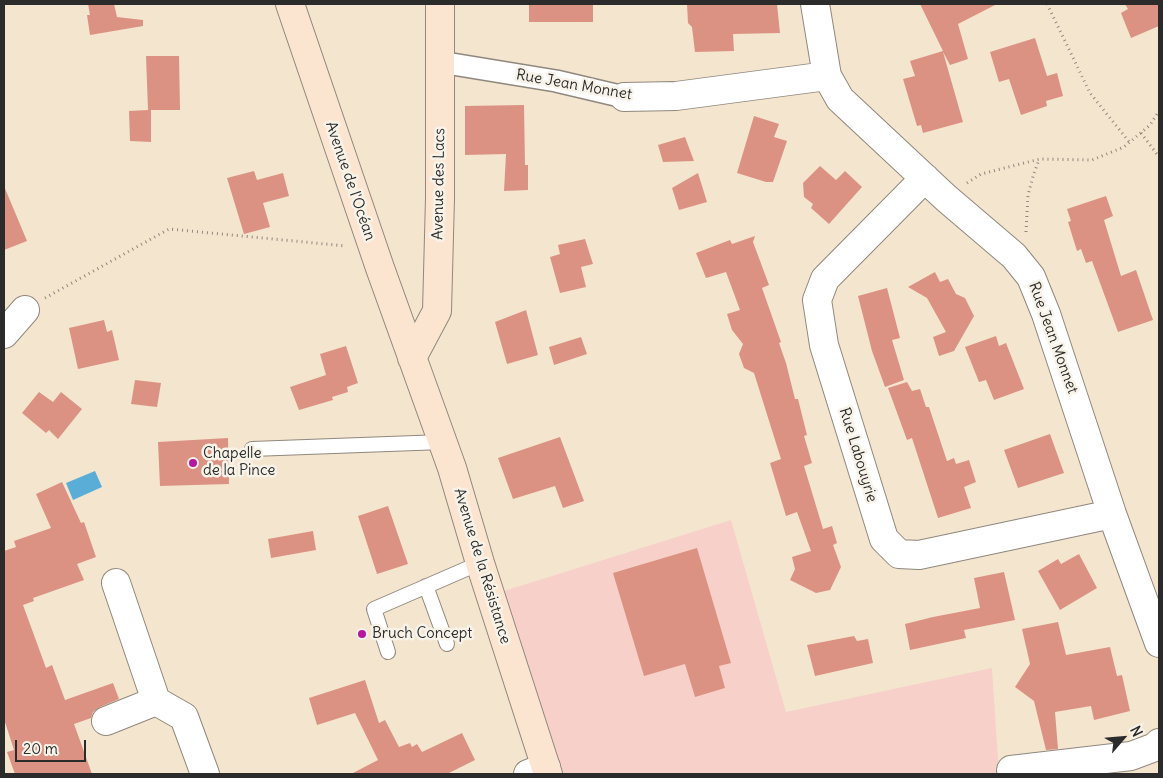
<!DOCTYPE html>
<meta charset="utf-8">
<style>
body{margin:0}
#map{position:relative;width:1163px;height:778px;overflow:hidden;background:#f4e5cf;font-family:Delius,sans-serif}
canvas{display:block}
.frame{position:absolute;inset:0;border:5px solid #2b2b2b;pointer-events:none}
.north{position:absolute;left:1098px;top:713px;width:50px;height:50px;-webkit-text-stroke:4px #f7f3e8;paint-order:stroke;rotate:63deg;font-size:14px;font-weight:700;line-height:20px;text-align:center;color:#2b2b2b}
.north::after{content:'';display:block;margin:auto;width:18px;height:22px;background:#2b2b2b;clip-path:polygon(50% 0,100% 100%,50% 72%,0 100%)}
.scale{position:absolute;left:15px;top:740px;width:71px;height:22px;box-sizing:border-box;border:2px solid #2b2b2b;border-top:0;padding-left:6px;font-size:15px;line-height:18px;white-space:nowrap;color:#2b2b2b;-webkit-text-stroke:4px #f7f3e8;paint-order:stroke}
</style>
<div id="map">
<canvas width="1163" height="778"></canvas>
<div class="frame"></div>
<div class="north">N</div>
<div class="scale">20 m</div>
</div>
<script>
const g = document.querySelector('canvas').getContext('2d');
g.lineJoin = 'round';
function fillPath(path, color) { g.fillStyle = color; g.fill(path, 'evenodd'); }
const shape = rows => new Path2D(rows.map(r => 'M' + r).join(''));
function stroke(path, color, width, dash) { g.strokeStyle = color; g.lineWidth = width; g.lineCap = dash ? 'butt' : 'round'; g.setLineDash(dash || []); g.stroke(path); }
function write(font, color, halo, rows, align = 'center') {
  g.font = font + ' Delius,sans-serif'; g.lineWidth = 5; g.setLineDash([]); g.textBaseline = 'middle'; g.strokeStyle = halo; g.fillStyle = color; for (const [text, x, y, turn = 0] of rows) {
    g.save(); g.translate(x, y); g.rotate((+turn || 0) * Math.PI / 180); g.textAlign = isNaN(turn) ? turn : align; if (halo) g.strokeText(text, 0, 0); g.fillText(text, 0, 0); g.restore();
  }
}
const built = shape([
 [731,520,786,712,992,668,999,774,559,774,504,591]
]);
const water = shape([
 [95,471,102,487,73,500,66,483]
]);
const building = shape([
 [88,4,114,4,117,17,143,20,143,26,90,35,87,15,90,15],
 [529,4,593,4,593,22,529,22],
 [687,4,777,4,780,33,733,34,734,51,695,52,692,27,688,23],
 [920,4,997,4,958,24,968,59,950,65,943,52,963,122,923,133,921,125,917,126,903,79,915,76,910,61,943,51],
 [1125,4,1159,4,1159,26,1131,38,1121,13,1128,9],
 [1035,38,1047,76,1057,73,1063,96,1046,101,1047,106,1021,115,1009,79,999,82,990,52],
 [146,56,179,56,180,110,151,110,151,142,130,141,129,111,148,110],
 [524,105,525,165,528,165,528,190,504,191,506,154,465,155,465,106],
 [754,116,779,124,774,137,787,141,773,182,766,182,737,173],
 [685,137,694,161,663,162,658,145],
 [820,166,836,180,845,171,862,187,829,224,811,208,813,204,804,197,803,183],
 [254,171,257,180,283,173,289,196,263,203,270,227,244,234,227,178],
 [698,173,707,202,679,210,672,188],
 [4,186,27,241,4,250],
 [1106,196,1113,216,1104,220,1121,276,1136,270,1153,320,1118,332,1092,261,1086,263,1081,249,1077,251,1068,222,1071,221,1067,209],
 [755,236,753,242,769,285,762,288,781,342,779,343,786,363,795,399,798,399,807,435,804,436,812,463,804,466,823,529,832,526,837,543,833,545,841,567,830,590,816,593,790,580,795,569,792,557,811,551,797,512,786,516,770,463,781,459,754,373,744,368,739,354,743,344,732,330,727,314,740,310,726,272,706,278,696,253,730,240,732,244],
 [585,239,593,264,581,267,586,287,560,293,550,257,560,254,558,245],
 [935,272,940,282,948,279,956,294,965,298,974,316,954,351,939,356,933,337,946,332,927,298,908,287],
 [887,288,900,338,892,340,904,380,885,387,872,351,858,296],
 [526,310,538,355,507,364,495,322],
 [104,320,107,332,112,330,119,360,78,369,69,328],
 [996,336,999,346,1006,343,1024,389,994,400,986,380,979,382,965,347],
 [581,337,587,354,554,365,549,347],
 [346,346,358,383,347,387,348,392,332,397,333,400,299,410,290,387,326,375,320,354],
 [135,380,161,383,157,407,131,404],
 [907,382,912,391,920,389,926,407,929,407,947,461,954,458,956,464,969,460,976,482,964,487,971,508,938,518,912,438,907,440,888,388],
 [39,392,53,402,61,392,82,409,58,439,49,430,46,433,22,413],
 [1050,434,1064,473,1018,488,1004,450],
 [560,437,584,501,563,508,555,486,513,499,498,458],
 [228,438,229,484,160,486,158,442],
 [62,482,81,523,84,522,96,557,77,564,84,580,33,598,34,601,23,605,46,668,52,665,65,700,113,683,119,699,100,707,93,712,91,718,74,724,92,774,15,774,7,752,14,750,4,719,4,551,16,547,14,541,51,528,36,494],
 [388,506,408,564,377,574,358,516],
 [313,531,316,550,271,558,268,539],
 [697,548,731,663,719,666,725,688,695,697,685,664,644,676,613,573],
 [1079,554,1097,588,1060,610,1038,571,1058,559,1061,564],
 [1004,572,1015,620,964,630,966,638,910,650,905,624,933,617,980,608,974,578],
 [1058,622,1066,655,1110,647,1117,676,1122,675,1130,711,1094,720,1091,706,1055,712,1058,749,1046,750,1034,701,1015,687,1030,664,1022,629],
 [854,636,857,641,868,639,873,663,815,676,807,645],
 [365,680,379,723,385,720,399,747,410,743,412,747,417,744,422,752,462,733,475,760,447,774,351,774,378,760,355,713,317,725,309,698]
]);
const path = shape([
 [1047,4,1090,93,1130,143],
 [1141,133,1159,157],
 [967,183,981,174,1040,159,1092,160,1124,147,1150,125,1159,111],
 [1026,232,1028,195,1034,173,1039,160],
 [45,298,169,229,346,246]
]);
const service = shape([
 [252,449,443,442],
 [426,586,447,644],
 [388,652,374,609,480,563]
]);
const pedestrian = shape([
 [440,62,556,81,624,97]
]);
const minor = shape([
 [815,4,827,76,840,99,946,198,1014,256,1031,277,1046,314,1112,514,1159,643],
 [624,97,676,96,827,76],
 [925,178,825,279,817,300,824,345,884,539,899,554,919,555,1112,514],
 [4,334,25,310],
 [116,583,156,701,184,717,205,774],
 [106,721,156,701],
 [1011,770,1131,756,1155,747,1159,743]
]);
const tertiary = shape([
 [528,774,546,767]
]);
const secondary = shape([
 [290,4,380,268,452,468,480,563,548,774],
 [412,358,437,311,440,198,440,4]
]);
const markers = [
 [193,463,5,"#b5179e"],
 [362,634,5,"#b5179e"]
];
const streetNames = [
 ["Rue Jean Monnet",574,85,10],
 ["Avenue de l'Océan",350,181,71],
 ["Avenue des Lacs",439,184,-89],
 ["Rue Jean Monnet",1053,338,70],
 ["Rue Labouyrie",858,455,73],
 ["Avenue de la Résistance",482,566,73]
];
const poiNames = [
 ["Chapelle",203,454],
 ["de la Pince",203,471],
 ["Bruch Concept",372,634]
];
fillPath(built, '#f7d1c9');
fillPath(water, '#5aadd6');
fillPath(building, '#dc9282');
stroke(service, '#90887d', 16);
stroke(pedestrian, '#90887d', 24);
stroke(minor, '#90887d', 30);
stroke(tertiary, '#90887d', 30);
stroke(secondary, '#90887d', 30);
stroke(path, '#90887d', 3, [1, 4]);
stroke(service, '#fff', 14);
stroke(pedestrian, '#fff', 21);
stroke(minor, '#fff', 28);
stroke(tertiary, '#fff', 28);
stroke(secondary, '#fce5d0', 28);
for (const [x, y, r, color] of markers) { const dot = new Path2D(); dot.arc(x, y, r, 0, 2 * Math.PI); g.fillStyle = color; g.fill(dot); stroke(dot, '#f7f3e8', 2); }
write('15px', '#2b2b2b', '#f7f3e8', streetNames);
write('15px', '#2b2b2b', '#f7f3e8', poiNames, 'left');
</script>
